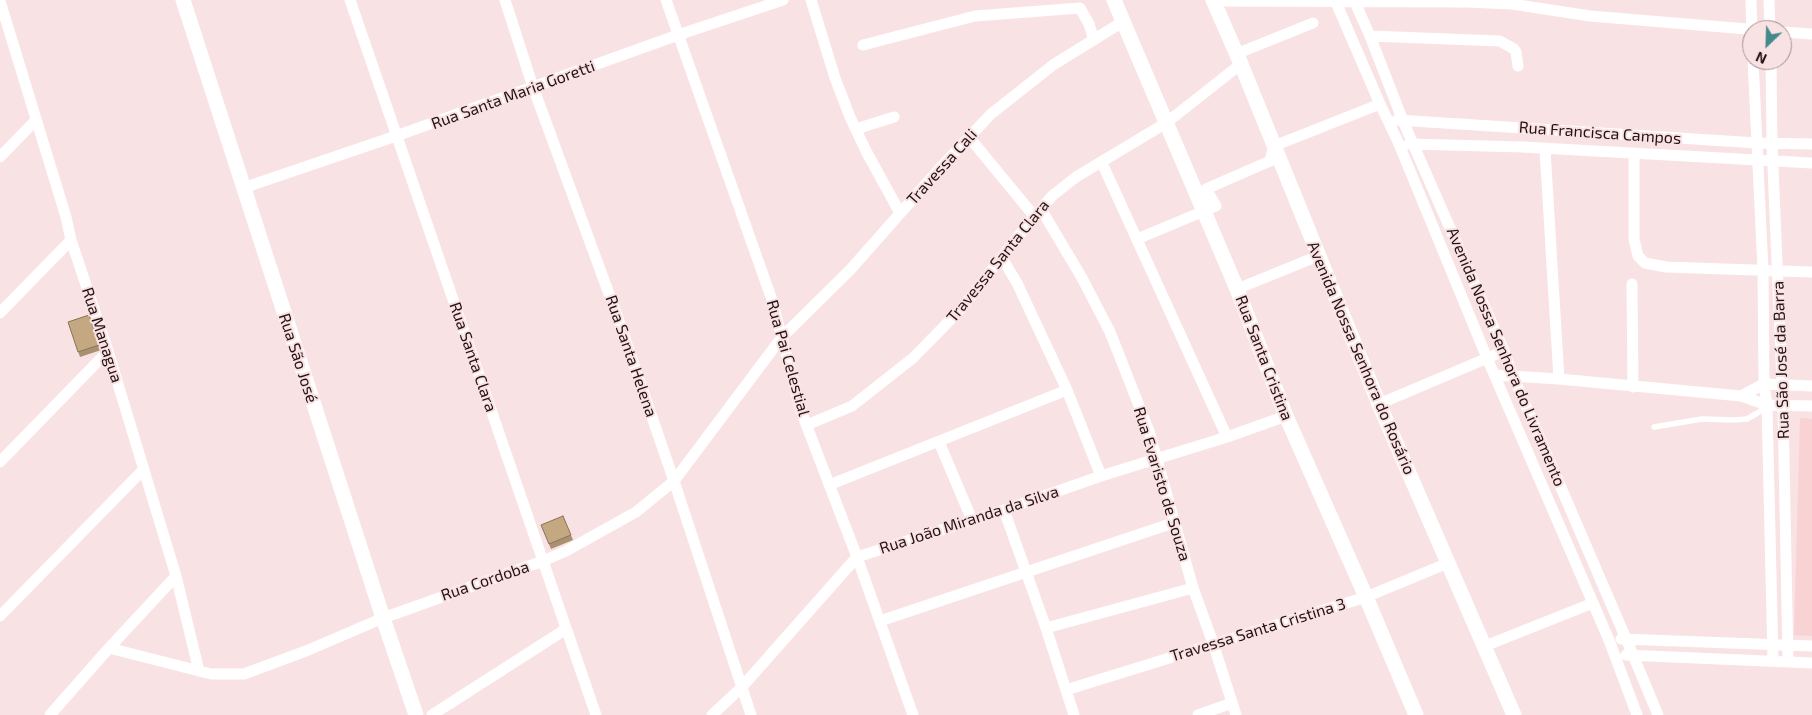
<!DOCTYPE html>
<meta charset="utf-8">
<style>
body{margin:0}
#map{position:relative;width:1812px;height:715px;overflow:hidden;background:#f9e2e3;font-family:"Exo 2",sans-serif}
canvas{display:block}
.north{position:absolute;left:1742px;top:20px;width:50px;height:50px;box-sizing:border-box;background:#f9e2e3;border:1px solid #a48f90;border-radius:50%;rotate:204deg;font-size:14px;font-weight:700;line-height:20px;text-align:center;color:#241213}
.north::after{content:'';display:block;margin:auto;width:18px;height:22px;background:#438b8b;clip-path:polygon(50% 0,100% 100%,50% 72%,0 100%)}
</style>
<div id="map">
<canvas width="1812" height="715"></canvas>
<div class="north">N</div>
</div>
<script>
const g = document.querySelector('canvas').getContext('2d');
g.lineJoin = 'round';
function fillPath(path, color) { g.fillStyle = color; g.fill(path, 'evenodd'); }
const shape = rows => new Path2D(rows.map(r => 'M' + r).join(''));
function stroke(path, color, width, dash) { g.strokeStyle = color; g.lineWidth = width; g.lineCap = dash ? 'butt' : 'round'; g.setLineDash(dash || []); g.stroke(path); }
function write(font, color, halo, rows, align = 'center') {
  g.font = font + ' "Exo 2",sans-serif'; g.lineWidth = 4; g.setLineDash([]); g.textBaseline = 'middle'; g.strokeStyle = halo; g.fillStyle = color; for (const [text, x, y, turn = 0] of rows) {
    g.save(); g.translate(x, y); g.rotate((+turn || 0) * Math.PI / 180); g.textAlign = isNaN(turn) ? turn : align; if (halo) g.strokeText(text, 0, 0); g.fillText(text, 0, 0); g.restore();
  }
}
const built = shape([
 [1800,418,1812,419,1812,636,1794,635]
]);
const lane = shape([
 [1654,427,1702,419,1734,420,1747,419,1759,412,1766,406]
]);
const street = shape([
 [350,0,596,715],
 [505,0,533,87,619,321,674,481,751,715],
 [666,0,772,300,801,411,857,557,913,715],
 [811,0,835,78,850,117,866,151,900,213],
 [1335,0,1380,104,1399,144,1487,358,1609,640,1637,715],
 [1354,0,1370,36,1403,121,1504,351,1513,376,1633,655,1658,715],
 [1751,0,1752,38],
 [1769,0,1770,30],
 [0,1,66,217,71,240,108,351,176,576,199,671],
 [1213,1,1467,2,1512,4,1590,16,1759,30],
 [1782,32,1812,34],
 [1370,36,1500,41,1514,49,1516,52,1518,66],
 [863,45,975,16,1080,8,1089,24,1094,40],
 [1236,54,1313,23],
 [1753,60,1763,270,1764,384,1767,405,1773,660],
 [1771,60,1772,143,1783,406,1788,661],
 [1397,120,1757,143,1812,144],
 [856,129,894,117],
 [969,137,1034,216],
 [1409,144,1523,147,1812,163],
 [1545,150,1559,379],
 [1634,154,1634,239,1638,256,1645,263,1666,267,1812,272],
 [0,157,36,120],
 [1102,163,1227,437],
 [243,188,396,136,678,35,783,0],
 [1041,209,1082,278,1110,332,1149,431,1193,588,1213,643,1236,715],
 [1137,239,1216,206,1206,189,1270,161,1274,146,1380,104],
 [1002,258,1017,283,1067,390,1101,476],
 [1632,284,1633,387],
 [1237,289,1318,256],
 [0,313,71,240],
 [1495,375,1559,379,1741,396,1767,405,1812,406],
 [1741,396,1764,384,1812,386],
 [1379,404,1504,351],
 [807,425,852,406,913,358,961,309,1024,229,1052,196,1076,177,1166,123,1241,64],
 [939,442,972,520],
 [0,462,108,351],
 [829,485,1067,390],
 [1004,510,1046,628,1074,715],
 [0,616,144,469],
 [880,621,1173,523],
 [1046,628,1193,588],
 [1621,639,1812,646],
 [1485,646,1593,603],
 [109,648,176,576],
 [1626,655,1812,663],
 [1066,690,1366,597,1448,563],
 [50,715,109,648,211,674,244,674,306,651,383,618,543,561,566,551,636,512,674,481,782,337,850,270,942,166,991,114,1053,65,1124,21],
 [432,715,566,629],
 [712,715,741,688,857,557,1004,510,1101,476,1227,437,1286,416],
 [1198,715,1232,703]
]);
const secondary = shape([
 [183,0,383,618,416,715],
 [1114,0,1237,289,1286,416,1366,597,1416,715],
 [1213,0,1241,64,1379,404,1514,715]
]);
const wall = shape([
 [89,315,101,350,80,357,68,322],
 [563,516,573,540,551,549,541,525]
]);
const building = shape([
 [89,315,99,345,78,352,68,322,89,315],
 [563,516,571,535,549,544,541,525,563,516]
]);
const streetNames = [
 ["Rua Santa Maria Goretti",513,95,-20],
 ["Rua Francisca Campos",1600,133,4],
 ["Travessa Cali",942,167,-48],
 ["Travessa Santa Clara",998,261,-51],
 ["Rua Managua",102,335,72],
 ["Rua Santa Helena",631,356,71],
 ["Rua Santa Clara",473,357,71],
 ["Avenida Nossa Senhora do Livramento",1506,357,67],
 ["Rua São José",298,358,72],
 ["Rua Pai Celestial",788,358,74],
 ["Rua Santa Cristina",1264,358,69],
 ["Avenida Nossa Senhora do Rosário",1361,358,67],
 ["Rua São José da Barra",1781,360,-92],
 ["Rua Evaristo de Souza",1162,484,73],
 ["Rua João Miranda da Silva",969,520,-18],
 ["Rua Cordoba",485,581,-19],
 ["Travessa Santa Cristina 3",1258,630,-17]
];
fillPath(built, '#f9d2d4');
stroke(lane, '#fff', 5.5);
stroke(street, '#fff', 11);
stroke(secondary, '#fff', 15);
fillPath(wall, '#a9906f');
fillPath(building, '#c4a881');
stroke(building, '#89765a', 1);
write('16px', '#241213', '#f9e2e3', streetNames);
</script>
